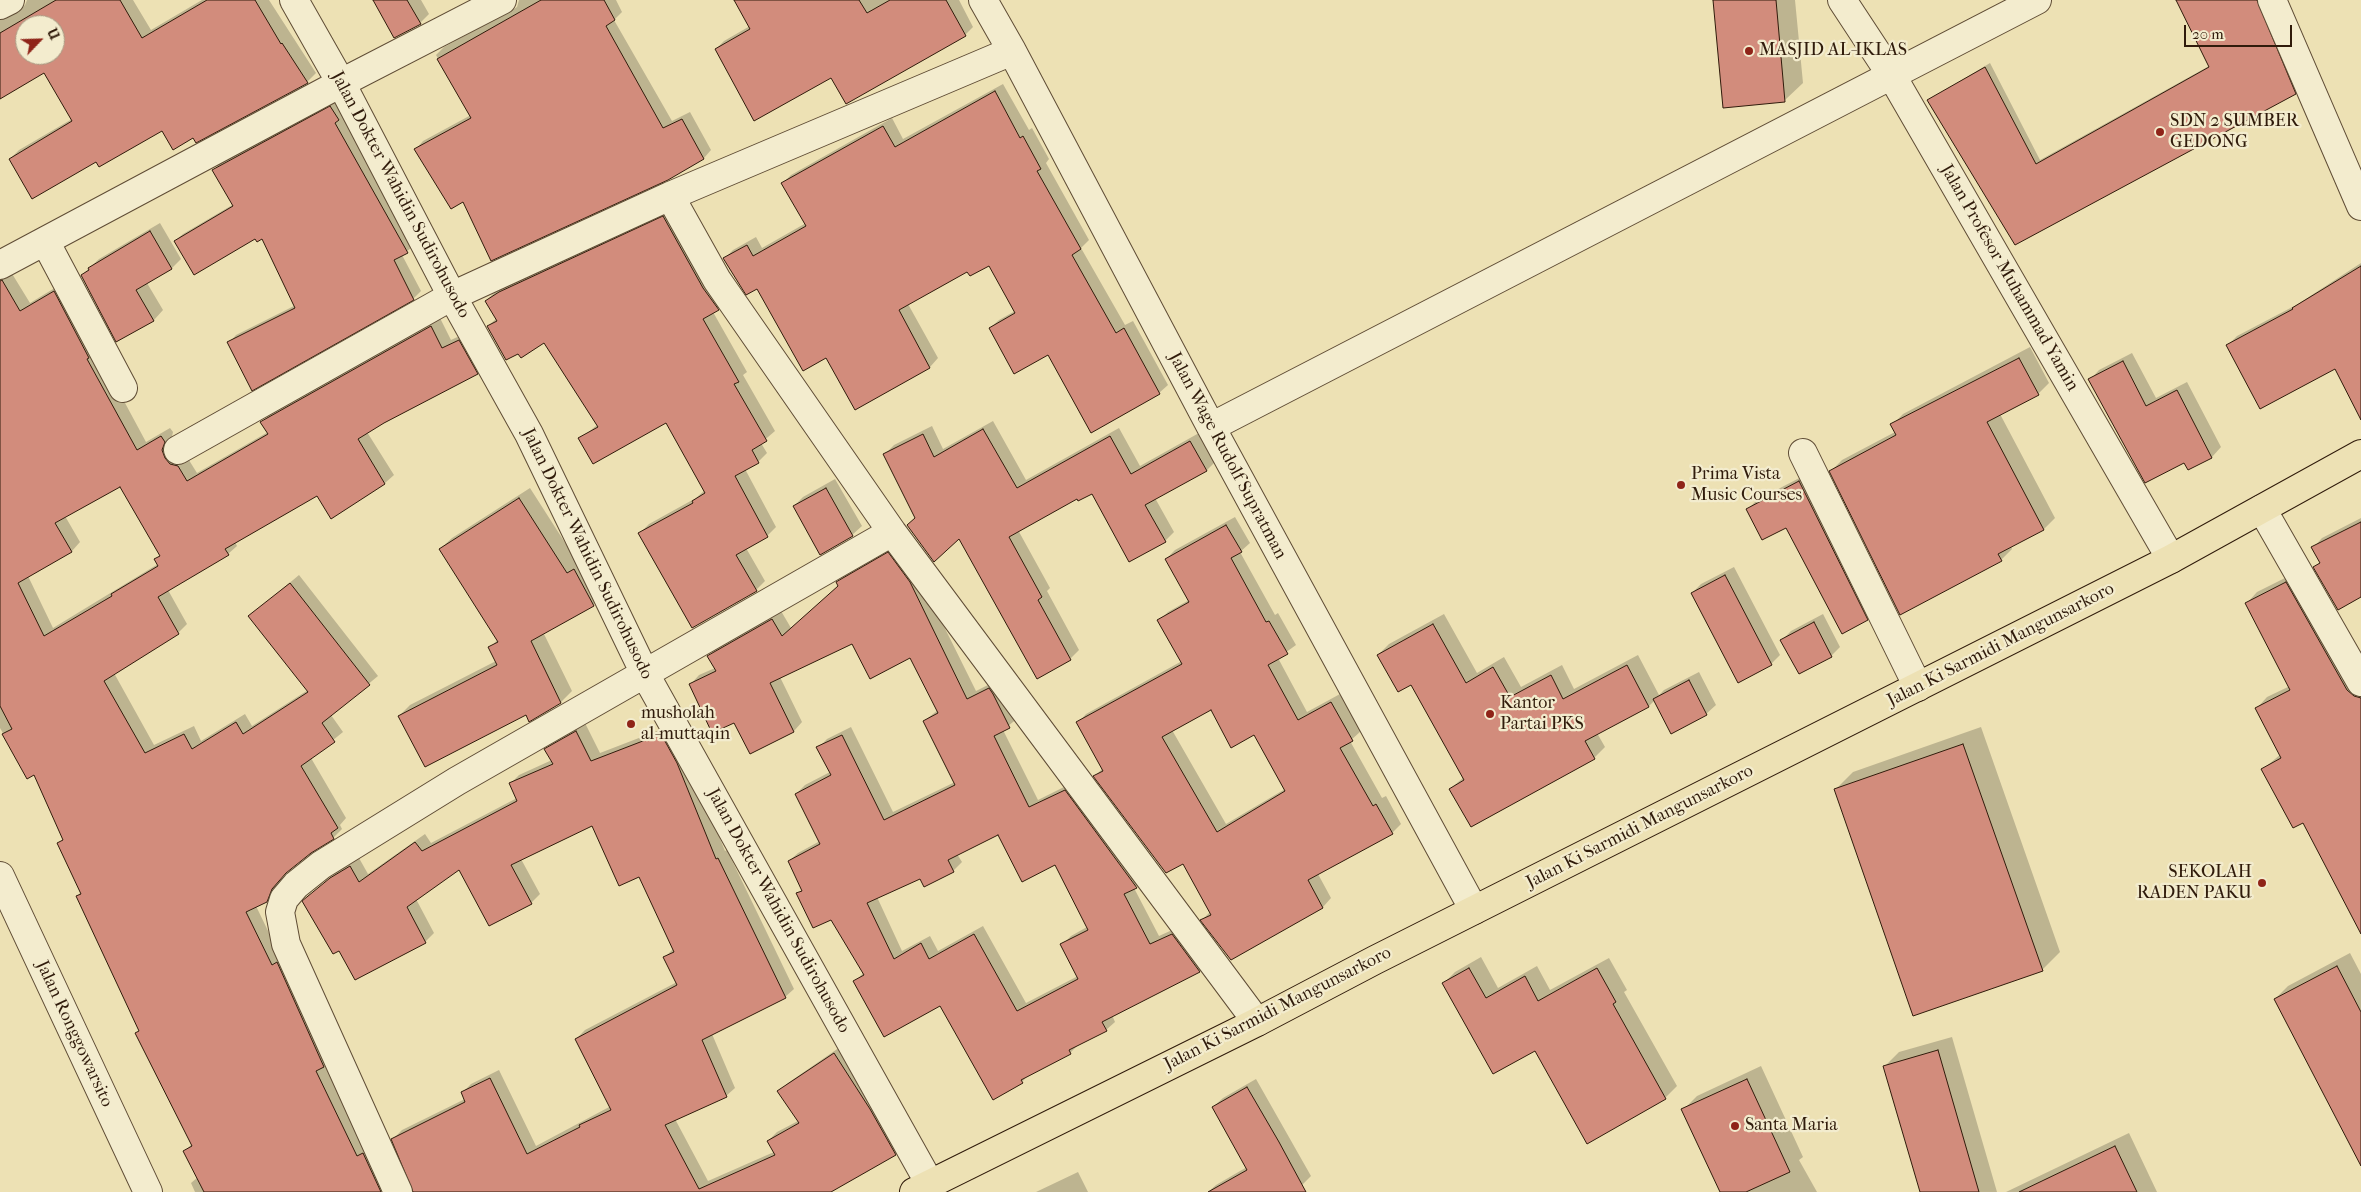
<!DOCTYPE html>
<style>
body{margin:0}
#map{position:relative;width:2361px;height:1192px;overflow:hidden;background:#ede1b4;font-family:"IM FELL French Canon",serif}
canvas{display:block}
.north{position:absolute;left:15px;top:15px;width:50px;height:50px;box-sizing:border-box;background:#f3ecce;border:1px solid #a59880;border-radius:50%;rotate:66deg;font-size:14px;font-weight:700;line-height:20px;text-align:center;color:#301b0b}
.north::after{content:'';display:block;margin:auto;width:18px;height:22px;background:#8f2418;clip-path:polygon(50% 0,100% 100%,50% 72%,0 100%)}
.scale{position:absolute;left:2184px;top:25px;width:108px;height:22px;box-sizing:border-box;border:2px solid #301b0b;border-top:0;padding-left:6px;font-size:15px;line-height:18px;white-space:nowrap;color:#301b0b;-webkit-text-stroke:4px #f3ecce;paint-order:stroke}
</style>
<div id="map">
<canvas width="2361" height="1192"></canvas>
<div class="north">U</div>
<div class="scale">20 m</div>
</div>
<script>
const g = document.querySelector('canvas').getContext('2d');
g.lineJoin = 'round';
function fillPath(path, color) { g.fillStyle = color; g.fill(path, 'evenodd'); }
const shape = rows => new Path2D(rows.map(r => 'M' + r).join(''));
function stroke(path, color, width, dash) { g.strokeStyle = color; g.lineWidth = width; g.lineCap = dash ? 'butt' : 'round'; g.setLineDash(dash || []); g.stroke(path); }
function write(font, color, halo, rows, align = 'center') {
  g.font = font + ' "IM FELL French Canon",serif'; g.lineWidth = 4.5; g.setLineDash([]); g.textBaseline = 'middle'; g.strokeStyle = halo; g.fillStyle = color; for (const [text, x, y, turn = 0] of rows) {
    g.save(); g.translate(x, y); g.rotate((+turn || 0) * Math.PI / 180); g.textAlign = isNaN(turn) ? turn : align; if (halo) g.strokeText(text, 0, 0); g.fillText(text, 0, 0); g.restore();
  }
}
const shadow = shape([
 [27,0,133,0,151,30,202,0,269,0,316,73,307,82,194,136,162,129,96,160,10,159,19,150,72,119,45,71,0,97,0,9,17,11,25,5],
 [25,25,55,25,55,55,25,55],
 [375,0,421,0,429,14,420,23],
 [519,0,616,0,622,12,614,20,672,121,690,112,711,150,704,158,464,200,416,149,423,141,471,115,436,55,444,47,517,7],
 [735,0,959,0,973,27,965,35,832,76,716,49,724,41,750,26],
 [1714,0,1795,0,1803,83,1785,100],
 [2178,0,2261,0,2299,89,2295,93,2015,244,1929,100,1990,63,2040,160,2209,66],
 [1003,84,1029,130,1032,128,1049,159,1046,163,1089,240,1081,248,1125,325,1133,321,1168,385,1159,393,1049,353,990,328,999,320,1015,311,989,264,968,271,908,304,938,358,930,367,856,408,827,357,758,287,724,259,733,250,756,237,762,248,806,223,783,183,791,175,892,118,903,139],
 [338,100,346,112,342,116,415,245,402,255,421,291,413,299,229,343,236,335,296,305,262,237,175,241,183,234,234,204,214,170,221,162],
 [673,208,727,300,713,312,747,372,743,375,775,431,761,443,767,453,758,462,745,469,776,527,767,536,746,548,765,581,756,590,640,533,649,524,696,498,705,490,666,421,580,439,597,425,544,342,488,326,497,318,486,301,495,292,510,283],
 [160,223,181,259,172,268,147,283,163,310,154,320,117,340,82,275,99,259],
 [2361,263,2361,388,2335,368,2228,345,2237,336,2298,304],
 [0,269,11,272,30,303,63,283,96,349,146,442,170,428,173,432,171,441,187,457,197,473,268,432,262,422,271,413,440,318,451,340,468,332,486,365,477,373,367,432,394,475,385,483,332,517,317,494,235,542,237,546,228,554,168,590,187,624,178,633,114,673,154,745,194,726,201,741,245,714,252,726,308,690,250,616,299,575,378,676,331,715,343,732,311,758,346,818,340,825,342,829,333,838,289,869,280,879,275,892,266,901,256,906,394,1192,195,1192,191,1183,198,1177,184,1152,192,1144,137,1033,140,1030,77,896,81,892,59,843,64,838,35,773,28,777,0,728],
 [121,485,161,554,156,560,158,564,53,628,28,576,72,551,80,542,65,516],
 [2030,347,2049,383,2038,394,2000,414,2055,518,2044,529,2011,546,2012,549,2001,560,1831,471,1842,460,1895,432,1892,425,1903,414],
 [2132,353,2156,398,2187,382,2221,447,2212,457,2189,469,2185,462,2090,380,2099,370],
 [993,421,1026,480,1119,428,1140,466,1199,433,1216,461,1207,470,1155,498,1174,532,1165,541,1092,492,1078,497,1018,530,1050,588,1047,591,1079,650,1070,659,960,537,916,517,885,454,894,445,932,426,943,449],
 [1809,473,1876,610,1867,619,1787,526,1748,509,1757,500],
 [835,479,862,526,852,535,794,506,803,497],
 [530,488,578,563,604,594,593,605,543,632,572,691,561,702,526,713,399,716,410,705,496,661,490,648,498,639,440,549,452,538],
 [1235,517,1250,543,1240,552,1275,615,1278,613,1296,645,1278,658,1307,712,1340,694,1361,731,1350,741,1382,798,1386,796,1401,824,1392,833,1318,874,1331,898,1323,907,1231,959,1202,920,1210,912,1183,863,1095,776,1103,768,1078,723,1086,714,1182,661,1159,621,1168,612,1189,600,1166,559,1175,550],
 [1211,708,1254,733,1285,789,1226,824,1172,730],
 [2361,518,2361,596,2315,567,2320,562,2313,548,2322,538],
 [897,545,918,574,976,691,998,680,1018,718,1003,730,1038,800,1074,782,1145,878,1134,888,1159,936,1181,926,1208,963,1200,971,1112,1015,1115,1022,1106,1030,1080,1043,1070,1053,1030,1073,1022,1082,940,1004,855,982,864,972,832,918,798,894,803,889,789,861,798,853,820,841,796,794,805,785,830,772,818,748,827,739,851,727,893,812,955,782,924,721,938,710,911,656,853,643,780,677,802,722,794,731,750,753,734,721,691,684,699,675,715,668,709,656,717,647,781,611,791,628,839,586,837,582,846,574],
 [998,833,1056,863,1087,927,1071,936,1062,945,1078,976,1026,1003,983,926,938,951,930,936,902,951,877,897,920,877,953,871,962,862,957,854],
 [1734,567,1780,655,1771,664,1692,593,1701,584],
 [2297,572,2361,682,2361,905,2304,822,2263,769,2281,754,2257,708,2267,697,2290,686,2247,603,2257,592],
 [1444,614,1477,673,1504,657,1521,687,1562,665,1574,689,1638,655,1659,695,1664,690,1699,672,1716,705,1706,714,1655,700,1649,706,1597,733,1605,747,1594,758,1450,789,1464,777,1411,683,1378,655,1389,644],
 [1823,614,1840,647,1831,656,1782,640,1791,631],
 [585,723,600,753,670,726,686,754,725,851,727,850,794,989,785,997,712,1034,735,1088,726,1096,675,1119,708,1181,774,1152,768,1141,777,1132,798,1121,779,1092,788,1083,843,1045,904,1145,895,1154,829,1192,415,1192,393,1139,402,1130,465,1099,462,1093,471,1084,499,1070,536,1146,611,1106,576,1039,585,1030,677,982,664,958,674,948,640,876,593,825,521,859,540,894,531,903,460,868,416,899,434,933,425,942,313,893,340,869,359,858,368,874,425,834,431,843,517,798,510,784,519,775,552,760,546,749,555,740],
 [1981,727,2060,952,2042,970,1835,790,1853,772],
 [2350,953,2361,974,2361,1143,2275,999,2288,986],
 [1481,957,1498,988,1537,966,1550,990,1609,958,1627,990,1624,992,1677,1086,1665,1098,1536,1049,1444,983,1455,972],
 [1952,1037,1997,1192,1921,1192,1885,1066,1899,1052],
 [1761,1066,1803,1157,1799,1160,1817,1192,1721,1192,1683,1110,1697,1096],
 [1256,1079,1311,1176,1302,1185,1289,1192,1208,1192,1216,1185,1247,1167,1213,1107,1223,1098],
 [2129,1133,2157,1192,2006,1192],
 [1078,1172,1088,1192,1036,1192]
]);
const building = shape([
 [56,0,120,0,142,38,207,0,255,0,281,44,282,43,308,83,196,143,193,138,173,150,162,131,99,167,96,162,32,199,9,159,72,121,44,73,0,99,0,33,56,0],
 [25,25,55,25,55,55,25,55,25,25],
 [373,0,407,0,421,24,394,38,373,0],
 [541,0,604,0,615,20,606,26,663,128,682,119,704,159,668,180,491,261,463,202,451,209,414,149,471,118,437,59,541,0],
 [734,0,859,0,867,13,890,0,946,0,966,36,846,104,831,78,754,121,715,49,750,29,734,0],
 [1713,0,1776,0,1785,102,1723,108,1713,0],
 [2176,0,2257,0,2296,94,2015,245,1927,100,1985,67,2036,164,2209,67,2176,0],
 [995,91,1020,138,1023,136,1041,169,1037,171,1081,249,1072,255,1116,333,1124,328,1160,394,1091,433,1048,355,1014,374,989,328,1015,313,989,266,970,276,967,272,899,310,930,368,855,410,826,358,803,371,757,289,746,295,723,258,747,245,753,256,806,226,781,183,883,126,895,147,995,91],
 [330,106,339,120,335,123,408,253,394,260,414,300,252,391,227,342,295,308,262,239,257,242,255,239,194,275,174,241,233,206,212,170,330,106],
 [663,216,703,288,719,310,703,319,739,382,734,384,767,441,752,450,759,463,735,476,768,537,736,555,757,591,692,628,638,533,693,503,692,501,705,493,666,423,593,464,578,438,598,427,544,343,521,358,518,354,506,360,487,326,497,321,485,301,499,292,663,216],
 [150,231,172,269,136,290,154,321,116,342,81,275,89,270,88,268,150,231],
 [2361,266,2361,420,2335,369,2260,409,2226,345,2293,309,2292,308,2361,266],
 [2,280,20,311,54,291,89,358,87,359,137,450,161,436,165,442,162,450,165,458,170,464,178,466,187,481,268,434,260,422,431,326,442,348,459,340,478,374,384,423,358,439,385,484,331,519,317,496,225,549,229,555,158,597,179,634,104,681,145,753,184,734,192,749,236,722,243,734,308,692,248,616,290,583,370,685,322,723,335,742,301,766,338,828,331,833,334,839,311,853,286,873,272,889,267,902,246,912,272,965,277,962,324,1067,316,1071,357,1156,363,1153,381,1192,204,1192,183,1151,192,1146,135,1033,139,1031,76,896,81,894,57,843,63,840,34,775,27,779,2,734,12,729,0,706,0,281,2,280],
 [120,487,160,556,154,559,158,566,111,594,112,596,44,636,18,583,72,552,55,523,120,487],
 [2019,358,2039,395,1987,422,2044,530,1998,554,2002,561,1900,615,1829,471,1896,435,1890,424,2019,358],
 [2123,361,2146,406,2177,390,2212,458,2188,470,2184,463,2145,483,2088,379,2123,361],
 [983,429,1017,488,1110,436,1131,474,1190,441,1207,471,1145,505,1166,542,1129,562,1092,494,1078,501,1077,499,1009,537,1042,597,1038,600,1071,660,1037,679,959,539,934,562,907,525,915,518,883,454,923,434,934,457,983,429],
 [1799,481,1868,620,1842,634,1786,528,1762,540,1746,509,1799,481],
 [826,488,853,536,820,555,793,506,826,488],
 [519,498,567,573,574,569,594,606,531,641,561,703,529,722,526,715,425,767,398,716,497,665,488,647,498,642,439,549,519,498],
 [2361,522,2361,597,2338,610,2313,567,2320,563,2311,547,2361,522],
 [1226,525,1242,552,1231,558,1266,622,1269,621,1288,654,1268,665,1298,720,1331,702,1353,741,1340,748,1373,806,1376,804,1393,834,1308,880,1323,908,1231,960,1200,920,1211,915,1183,864,1166,873,1093,776,1103,771,1076,722,1182,664,1157,620,1189,602,1165,559,1226,525],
 [1211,710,1231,748,1254,735,1285,791,1217,832,1162,737,1211,710],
 [888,552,910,582,967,699,989,688,993,694,1010,728,994,736,1029,807,1065,790,1137,888,1124,894,1150,944,1172,934,1200,972,1102,1022,1107,1031,1069,1050,1071,1054,1021,1080,1023,1083,993,1100,940,1006,884,1037,853,981,864,975,831,920,813,928,796,893,802,891,788,861,820,844,795,794,831,775,816,747,842,735,884,820,955,785,923,721,938,713,910,658,870,679,852,644,770,683,794,732,750,754,734,723,712,733,689,684,716,671,707,656,772,619,782,636,838,586,836,582,888,552],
 [998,835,1022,882,1055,865,1088,930,1060,944,1078,979,1017,1011,974,934,929,959,921,943,894,959,867,903,920,879,924,887,954,872,948,860,998,835],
 [1725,575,1772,665,1738,683,1691,593,1725,575],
 [2286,582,2347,690,2354,696,2361,698,2361,934,2303,823,2293,828,2261,769,2281,758,2255,708,2290,690,2245,603,2286,582],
 [1814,622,1832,657,1799,674,1780,640,1814,622],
 [1433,624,1466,683,1493,667,1510,697,1551,675,1563,699,1627,665,1649,707,1585,741,1595,759,1471,827,1449,789,1464,780,1411,685,1398,692,1377,655,1433,624],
 [1689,680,1707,715,1671,734,1653,699,1689,680],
 [576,731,591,761,661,734,677,763,716,859,718,858,786,998,702,1040,727,1097,665,1125,699,1189,775,1155,767,1141,799,1123,777,1091,834,1053,870,1109,896,1155,831,1192,413,1192,391,1139,465,1102,461,1092,490,1078,527,1154,580,1127,579,1125,611,1110,575,1039,677,985,663,957,674,952,639,877,619,886,592,826,511,865,532,904,489,926,459,870,407,907,426,943,355,980,339,951,333,954,302,901,330,878,350,866,359,882,415,842,422,851,517,801,509,783,553,764,544,749,576,731],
 [1963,744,2043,971,1913,1016,1834,789,1963,744],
 [2337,966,2361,1012,2361,1166,2274,999,2337,966],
 [1469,968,1486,998,1525,976,1538,1001,1597,968,1616,1002,1613,1004,1666,1099,1587,1144,1535,1051,1493,1074,1442,983,1469,968],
 [1938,1050,1979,1192,1920,1192,1883,1066,1938,1050],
 [1747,1079,1790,1172,1746,1192,1720,1192,1681,1109,1747,1079],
 [1247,1087,1279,1142,1306,1192,1208,1192,1247,1170,1212,1107,1247,1087],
 [2115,1146,2137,1192,2019,1192,2115,1146]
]);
const minor = shape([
 [294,0,341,83,452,296,529,434,645,674,930,1184],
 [983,0,1012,51,1211,427,1474,910],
 [1842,0,1892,76,2171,559],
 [2272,0,2361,206],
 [0,5,10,0],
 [670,196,717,280,892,532,1257,1022],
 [45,241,123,388],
 [0,265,341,83,502,0],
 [1211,427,2037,0],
 [178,450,452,296,670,196,1012,51],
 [1803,453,1918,687],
 [2262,509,2361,682],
 [0,876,148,1192],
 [398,1192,286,944,280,912,284,899,296,885,321,865,457,781,892,532]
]);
const major = shape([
 [914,1192,1257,1022,1375,960,2171,559,2361,454]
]);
const markers = [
 [1749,51,5,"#8f2418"],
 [2160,132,5,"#8f2418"],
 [1681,485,5,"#8f2418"],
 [1490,714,5,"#8f2418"],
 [631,724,5,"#8f2418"],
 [2262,883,5,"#8f2418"],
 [1735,1126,5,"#8f2418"]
];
const poiNames = [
 ["MASJID AL-IKLAS",1759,51],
 ["SDN 2 SUMBER",2170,122],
 ["GEDONG",2170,143],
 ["Prima Vista",1691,475],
 ["Music Courses",1691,496],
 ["Kantor",1500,704],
 ["Partai PKS",1500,725],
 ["musholah",641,714],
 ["al-muttaqin",641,735],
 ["SEKOLAH",2252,873,"right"],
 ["RADEN PAKU",2252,894,"right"],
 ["Santa Maria",1745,1126]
];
const streetNames = [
 ["Jalan Dokter Wahidin Sudirohusodo",400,195,62],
 ["Jalan Profesor Muhammad Yamin",2009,278,60],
 ["Jalan Wage Rudolf Supratman",1227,456,62],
 ["Jalan Dokter Wahidin Sudirohusodo",587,554,64],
 ["Jalan Ki Sarmidi Mangunsarkoro",2001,645,-27],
 ["Jalan Ki Sarmidi Mangunsarkoro",1640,827,-27],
 ["Jalan Dokter Wahidin Sudirohusodo",778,911,61],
 ["Jalan Ki Sarmidi Mangunsarkoro",1278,1009,-27],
 ["Jalan Ronggowarsito",74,1034,65]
];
fillPath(shadow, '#0003');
fillPath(building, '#d28c7c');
stroke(building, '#301b0b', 1);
stroke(minor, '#5f4c35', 30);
stroke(major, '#301b0b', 30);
stroke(minor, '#f3ecce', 28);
stroke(major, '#ede1b4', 28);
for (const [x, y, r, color] of markers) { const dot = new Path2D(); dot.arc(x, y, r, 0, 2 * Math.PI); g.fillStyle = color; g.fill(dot); stroke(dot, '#f3ecce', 2); }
write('18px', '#301b0b', '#f3ecce', poiNames, 'left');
write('18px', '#301b0b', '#f3ecce', streetNames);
</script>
